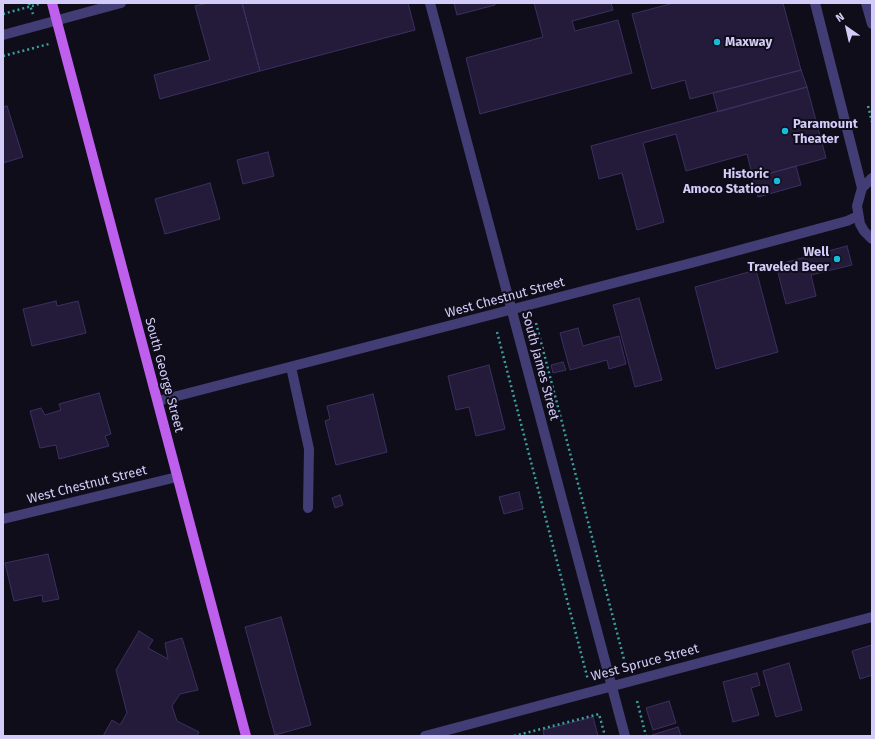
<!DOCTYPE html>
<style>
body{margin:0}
#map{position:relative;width:875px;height:739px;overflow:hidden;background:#100d1a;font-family:"Fira Sans",sans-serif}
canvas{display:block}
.frame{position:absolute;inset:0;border:4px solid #d3ccf9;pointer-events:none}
.north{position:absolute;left:827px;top:8px;width:40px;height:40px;-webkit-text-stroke:3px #100d1a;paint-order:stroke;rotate:326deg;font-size:11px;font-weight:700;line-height:16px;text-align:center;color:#d3ccf9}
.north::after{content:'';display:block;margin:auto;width:14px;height:18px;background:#d3ccf9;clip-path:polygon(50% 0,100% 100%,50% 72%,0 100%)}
</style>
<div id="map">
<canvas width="875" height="739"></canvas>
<div class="frame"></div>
<div class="north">N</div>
</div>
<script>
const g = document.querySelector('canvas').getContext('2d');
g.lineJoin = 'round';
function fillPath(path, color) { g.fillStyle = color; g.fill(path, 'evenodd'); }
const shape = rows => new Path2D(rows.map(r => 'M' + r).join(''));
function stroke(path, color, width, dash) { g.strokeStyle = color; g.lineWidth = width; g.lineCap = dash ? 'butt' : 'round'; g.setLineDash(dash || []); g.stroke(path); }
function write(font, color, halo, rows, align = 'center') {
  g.font = font + ' "Fira Sans",sans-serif'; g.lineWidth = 4; g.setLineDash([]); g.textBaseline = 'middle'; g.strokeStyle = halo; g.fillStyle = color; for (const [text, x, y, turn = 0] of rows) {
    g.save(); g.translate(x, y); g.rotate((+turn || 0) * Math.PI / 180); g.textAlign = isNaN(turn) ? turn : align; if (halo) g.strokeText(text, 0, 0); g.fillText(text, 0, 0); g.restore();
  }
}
const building = shape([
 [208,3,242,3,260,71,160,99,154,75,210,60,195,6,208,3],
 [242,3,408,3,415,30,260,71,242,3],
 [454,3,495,3,495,5,457,15,454,3],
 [534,3,611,3,613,10,572,21,575,31,618,20,632,73,480,114,466,58,543,37,534,3],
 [674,3,783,3,801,70,690,99,685,80,652,89,632,14,674,3],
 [801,70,807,87,718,112,713,93,801,70],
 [807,87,826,158,753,178,747,154,686,171,676,134,643,143,664,222,637,230,622,173,599,179,591,146,807,87],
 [7,106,23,157,3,163,3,107,7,106],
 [268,152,274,176,243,184,237,160,268,152],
 [796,166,801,185,758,197,753,178,796,166],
 [210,183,220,219,165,234,155,199,210,183],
 [847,246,852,265,811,275,816,296,786,304,776,265,847,246],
 [756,270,778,352,716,369,695,287,756,270],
 [639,298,662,380,635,387,613,305,639,298],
 [56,301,57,306,78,301,86,333,32,346,23,309,56,301],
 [578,328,583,346,619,336,626,364,609,369,607,360,570,370,560,333,578,328],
 [563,362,566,370,553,373,551,365,563,362],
 [489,365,505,429,476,436,469,407,456,410,448,376,489,365],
 [99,393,111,434,105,436,109,446,59,459,56,445,40,448,30,411,41,408,45,415,61,410,59,404,99,393],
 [373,394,387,452,336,465,325,421,330,419,327,406,373,394],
 [519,492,523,509,504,514,499,497,519,492],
 [340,495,343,505,335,508,332,498,340,495],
 [48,554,59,599,43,602,42,595,14,601,5,563,48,554],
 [281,617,311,725,275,735,245,627,281,617],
 [139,631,153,640,148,648,168,659,165,643,182,638,198,690,180,694,172,706,177,721,199,732,197,736,103,736,112,720,120,725,127,713,116,670,139,631],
 [872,645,872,675,860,679,852,651,872,645],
 [789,663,802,710,776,717,763,671,789,663],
 [757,673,760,685,751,688,759,715,733,722,723,682,757,673],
 [669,701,676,723,653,730,646,708,669,701],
 [593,717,598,736,544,736,543,730,593,717],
 [678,727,681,736,652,736,652,735,678,727]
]);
const path = shape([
 [29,3,33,14],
 [3,14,39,4],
 [3,56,49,44],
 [868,106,872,122],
 [536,323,626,667],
 [497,332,588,680],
 [637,701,646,736],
 [514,736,599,714,605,736]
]);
const minor = shape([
 [430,3,625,736],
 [815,3,862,188],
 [866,3,872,24],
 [3,35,121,3],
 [872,178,862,188,857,206,860,224,864,231,872,239],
 [291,367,309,449,308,508],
 [158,401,695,262,847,221,858,216],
 [3,519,177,477],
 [425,736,872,617]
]);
const major = shape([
 [52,3,246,736]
]);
const markers = [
 [717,42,4,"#19bbd8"],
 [785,131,4,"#19bbd8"],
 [777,181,4,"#19bbd8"],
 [837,259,4,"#19bbd8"]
];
const poiNames = [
 ["Maxway",725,42],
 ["Paramount",793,124],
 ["Theater",793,139],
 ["Historic",769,174,"right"],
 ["Amoco Station",769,189,"right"],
 ["Well",829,252,"right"],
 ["Traveled Beer",829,267,"right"]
];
const streetNames = [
 ["West Chestnut Street",505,298,-15],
 ["South James Street",540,366,75],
 ["South George Street",164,375,75],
 ["West Chestnut Street",87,485,-14],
 ["West Spruce Street",645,663,-15]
];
fillPath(building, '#231b39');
stroke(building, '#3c3062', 1);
stroke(path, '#39a09f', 2.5, [2, 3]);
stroke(minor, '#423d74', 10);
stroke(major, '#bf5fed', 10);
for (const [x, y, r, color] of markers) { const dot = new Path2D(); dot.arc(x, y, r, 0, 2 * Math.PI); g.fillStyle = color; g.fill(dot); stroke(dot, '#100d1a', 1.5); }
write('bold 13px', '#d3ccf9', '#100d1a', poiNames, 'left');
write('13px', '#d3ccf9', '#100d1a', streetNames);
</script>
